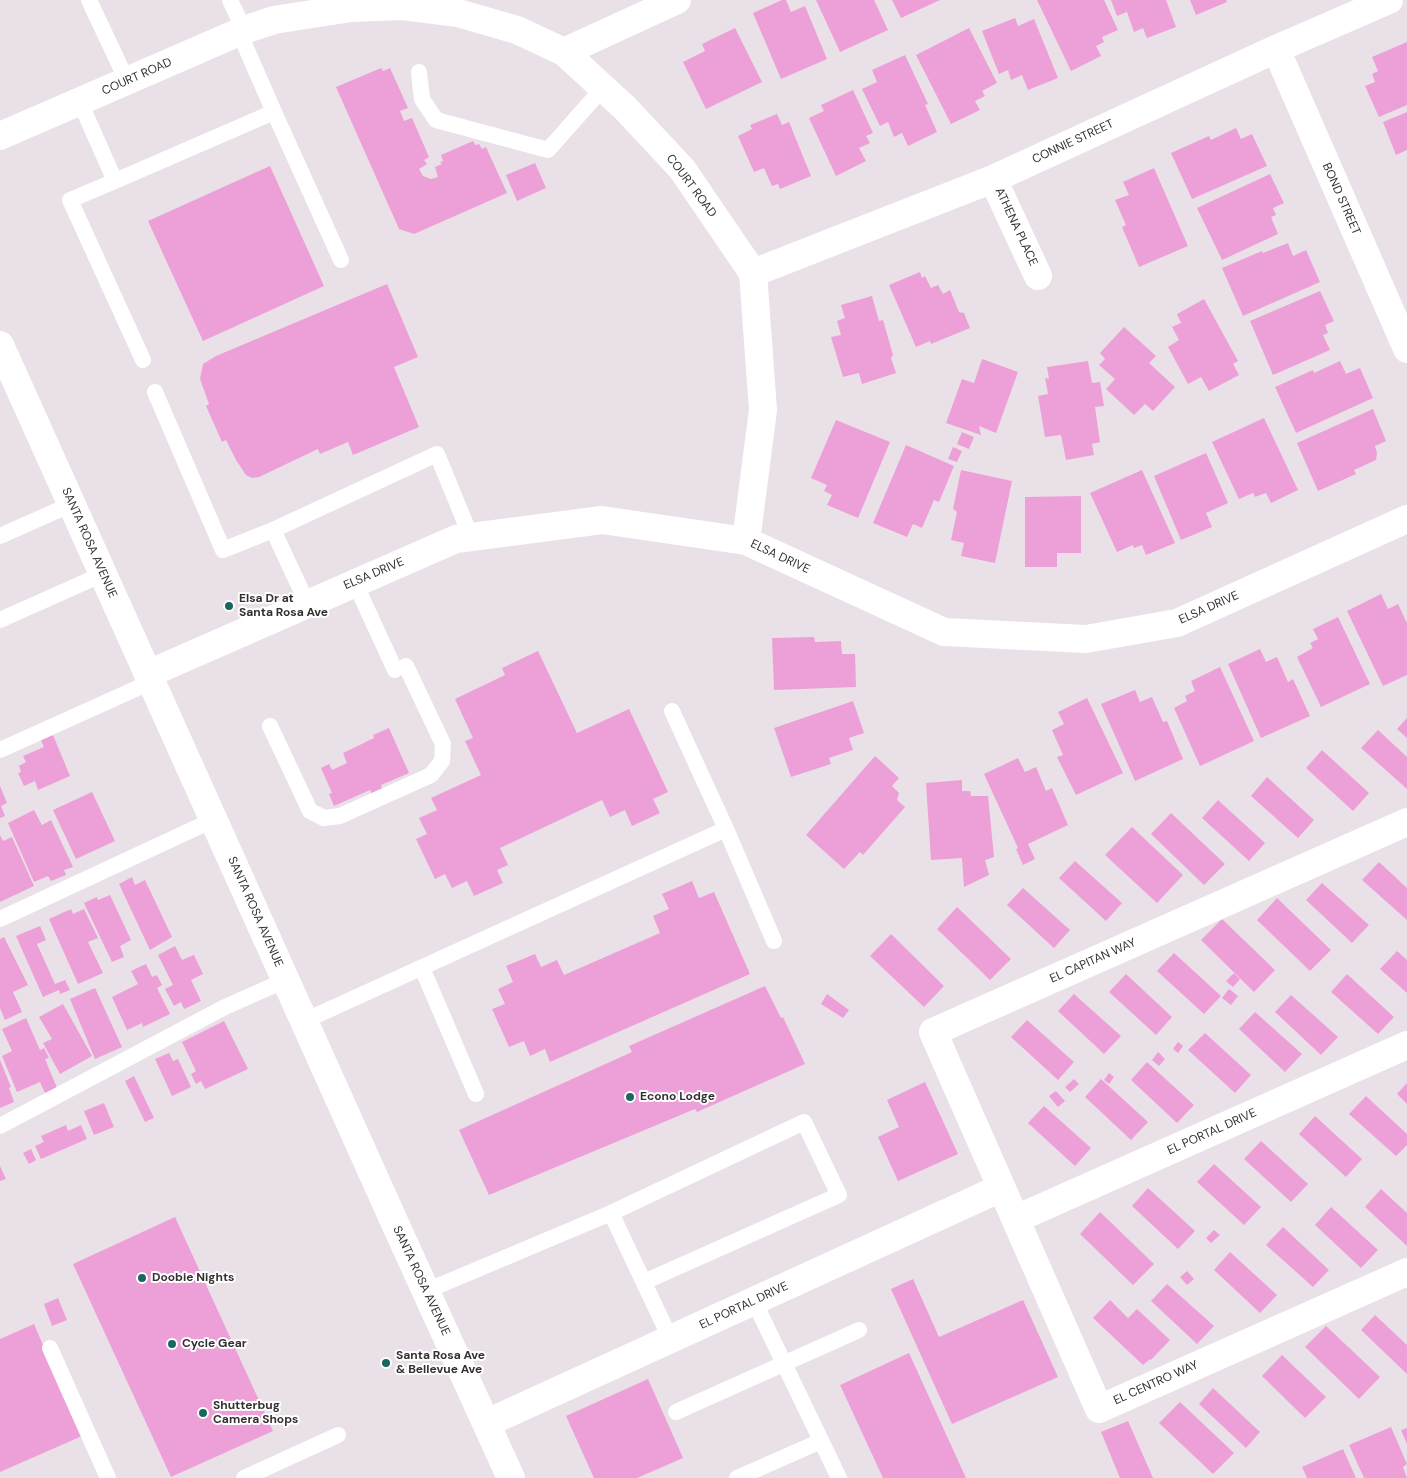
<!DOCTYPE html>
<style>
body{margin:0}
canvas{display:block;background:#eae0e7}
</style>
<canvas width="1407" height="1478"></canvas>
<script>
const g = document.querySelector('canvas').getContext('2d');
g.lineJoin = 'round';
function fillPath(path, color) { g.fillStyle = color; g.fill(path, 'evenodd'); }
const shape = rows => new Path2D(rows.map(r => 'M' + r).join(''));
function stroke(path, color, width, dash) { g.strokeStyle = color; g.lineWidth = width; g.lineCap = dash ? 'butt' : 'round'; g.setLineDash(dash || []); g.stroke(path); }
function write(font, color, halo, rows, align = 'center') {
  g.font = font + ' "DM Sans",sans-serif'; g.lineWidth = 4; g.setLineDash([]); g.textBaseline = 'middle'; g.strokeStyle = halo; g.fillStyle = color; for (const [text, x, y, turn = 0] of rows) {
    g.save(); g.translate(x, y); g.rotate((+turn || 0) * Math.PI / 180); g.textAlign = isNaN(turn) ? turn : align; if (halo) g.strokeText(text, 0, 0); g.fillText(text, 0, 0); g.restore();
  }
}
const building = shape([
 [782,0,786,0,791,12,805,6,827,59,781,79,753,13],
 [816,0,874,0,888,30,840,52],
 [892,0,940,0,901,18],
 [1037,0,1104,0,1118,30,1102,37,1104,42,1096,46,1101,56,1071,71],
 [1111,0,1166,0,1176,27,1147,38,1143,28,1134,32,1127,12,1117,16],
 [1190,0,1226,0,1227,2,1196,15],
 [1015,18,1018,26,1034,19,1058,78,1028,90,1022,75,1011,80,1008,70,999,74,982,31],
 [735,28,762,82,706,109,683,62,705,51,702,44],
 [969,28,997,83,982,91,985,96,975,101,980,110,951,124,916,55],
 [1407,42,1407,105,1379,117,1365,86,1375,82,1372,74,1378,71,1372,57],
 [905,55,928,104,925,105,937,132,908,146,902,133,894,137,888,122,880,126,862,89,877,82,872,70],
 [381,68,383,71,390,68,408,108,400,111,404,121,412,118,429,157,424,160,427,164,419,169,423,176,431,179,438,177,435,167,442,164,440,162,443,161,441,155,473,141,475,145,479,144,482,149,486,147,507,193,414,234,399,229,336,87],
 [853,90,873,133,866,136,870,143,859,148,866,161,836,176,809,118,824,111,821,105],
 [1407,112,1407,150,1396,155,1383,122],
 [777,114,782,125,789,122,811,176,780,189,778,184,772,186,764,168,754,172,738,136,752,129,750,125],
 [1236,128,1241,139,1252,134,1267,166,1192,199,1171,153,1209,136,1211,140],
 [535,163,546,188,517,201,506,175],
 [270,166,324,286,203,341,148,221],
 [1154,168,1188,246,1139,267,1122,227,1126,225,1115,200,1129,195,1123,182],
 [1270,174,1284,203,1273,208,1276,215,1271,217,1278,234,1222,260,1197,208],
 [1288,243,1293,256,1306,250,1320,282,1243,316,1222,268,1262,251,1263,253],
 [920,272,922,278,925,276,931,288,938,285,943,294,950,290,959,312,964,313,970,328,931,344,930,341,916,347,889,285],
 [387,284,418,357,394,367,419,427,353,455,348,442,320,454,318,449,259,477,252,478,246,475,236,460,226,440,222,442,206,406,209,404,200,379,203,364,216,356],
 [1320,291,1334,321,1325,325,1328,333,1323,335,1330,350,1273,375,1250,321],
 [872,296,879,321,883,320,893,355,891,358,896,373,862,384,859,373,843,377,831,337,841,335,837,321,845,318,841,305],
 [1204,299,1238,361,1233,364,1239,375,1209,391,1201,377,1188,384,1168,347,1179,340,1172,327,1181,323,1177,314],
 [1124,327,1156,356,1149,363,1175,387,1153,411,1145,404,1134,415,1106,389,1115,379,1099,365,1105,359,1100,353],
 [982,359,1018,372,996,433,979,426,981,435,946,423,962,379,974,383],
 [1088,361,1092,383,1100,382,1104,406,1095,407,1100,442,1092,444,1094,455,1066,460,1061,435,1045,437,1038,396,1048,394,1045,378,1049,379,1047,367],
 [1340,361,1346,374,1360,368,1373,398,1296,433,1275,387,1313,370,1314,373],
 [1373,409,1386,441,1375,446,1377,453,1376,460,1354,470,1356,474,1318,491,1297,443],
 [1264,418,1298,490,1271,503,1266,493,1255,497,1253,493,1239,499,1212,442],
 [836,420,890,442,858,518,827,505,832,495,824,491,827,485,811,478],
 [962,432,974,437,969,449,957,444],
 [906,445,954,466,939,502,934,500,922,528,913,524,907,537,873,523],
 [953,447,962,451,957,462,948,459],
 [1206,453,1228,503,1206,513,1212,527,1181,540,1154,476],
 [961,470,1012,481,995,563,961,556,964,543,951,540,957,512,953,509],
 [1142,470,1175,543,1146,555,1142,545,1134,548,1133,545,1117,552,1090,493],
 [1081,496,1081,553,1057,553,1057,567,1025,567,1025,497],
 [1381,594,1388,609,1398,604,1407,623,1407,675,1383,686,1347,611],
 [1338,617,1370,684,1321,707,1297,657,1313,648,1310,643,1318,639,1313,629],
 [814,637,815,642,841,641,842,654,855,654,856,687,774,690,772,638],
 [1260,649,1266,662,1277,657,1288,682,1293,679,1310,716,1261,738,1228,664],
 [538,651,577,733,629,709,668,792,653,799,660,813,632,826,625,810,610,817,602,800,500,848,508,865,497,870,503,883,474,896,467,881,452,888,445,874,435,879,416,839,427,834,419,818,437,810,431,798,481,775,465,741,473,738,455,699,505,675,502,668],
 [1220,667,1254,741,1200,766,1174,708,1187,701,1185,696,1195,691,1191,681],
 [1135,690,1140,702,1152,697,1163,722,1167,721,1183,759,1135,781,1101,704],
 [1087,698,1123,773,1076,795,1057,757,1063,755,1052,730,1064,724,1058,712],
 [853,701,864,733,849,738,853,750,829,758,831,764,791,777,774,728],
 [1407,718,1407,738,1397,729],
 [389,728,409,773,381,785,383,791,372,795,370,790,334,806,329,794,332,793,321,768,329,764,332,770,347,763,343,753,374,738,373,735],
 [1378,730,1407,757,1407,789,1361,748],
 [53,735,70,776,38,790,35,781,24,786,18,773,21,772,19,766,26,762,23,756,44,747,41,740],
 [1322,750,1369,793,1353,811,1306,768],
 [875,756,899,778,892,786,899,793,897,800,905,807,863,855,860,852,844,869,806,835],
 [1018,758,1025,772,1036,767,1046,791,1052,788,1068,825,1028,844,1035,859,1023,865,1016,849,1018,848,984,774],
 [1267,777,1314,820,1298,838,1251,796],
 [962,780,962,791,970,791,971,796,988,796,994,857,985,860,989,875,964,887,962,858,931,860,926,783],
 [0,786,7,803,1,806,5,816,0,818],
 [92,792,115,841,76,859,53,810],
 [1218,800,1265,843,1249,861,1202,818],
 [34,810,42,825,51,820,73,867,64,870,66,875,51,881,48,876,34,882,8,823],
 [1171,813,1225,864,1204,885,1151,834],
 [1132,827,1183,875,1157,903,1105,855],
 [0,835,3,841,12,837,34,886,0,902],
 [1075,861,1122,903,1106,921,1059,878],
 [1379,862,1407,888,1407,920,1362,880],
 [132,877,135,885,145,880,172,937,150,950,119,884],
 [692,881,699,898,714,892,750,974,550,1062,545,1049,530,1056,524,1041,509,1047,492,1009,505,1004,498,989,513,982,506,966,535,954,541,967,557,960,564,975,660,933,653,916,669,909,662,894],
 [1322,883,1369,925,1352,943,1306,900],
 [1023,888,1070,930,1054,948,1007,905],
 [110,895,131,940,120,946,124,957,112,962,84,903,97,897,98,900],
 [1277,898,1331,950,1310,971,1257,920],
 [957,907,1011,959,990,980,937,929],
 [71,909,73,914,84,909,98,938,88,942,103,973,78,984,49,919],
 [1222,919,1275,970,1254,992,1201,940],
 [40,926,46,940,37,944,55,984,65,980,70,990,60,994,59,990,43,997,16,936],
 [891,934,944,986,924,1007,870,956],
 [4,937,28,985,13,992,22,1012,5,1020,0,1008,0,939],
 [175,946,182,960,194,955,203,974,191,980,201,1001,184,1009,181,1002,174,1006,165,989,173,985,158,955],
 [1397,951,1407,960,1407,993,1380,969],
 [1174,953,1221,996,1204,1014,1157,971],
 [146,964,152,977,157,975,162,985,157,988,170,1014,143,1027,142,1023,127,1030,112,997,138,984,131,971],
 [1234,973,1240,979,1233,987,1226,981],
 [1126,974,1172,1017,1156,1035,1109,992],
 [1347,974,1394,1017,1378,1034,1331,992],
 [765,986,781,1018,783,1017,805,1064,697,1112,695,1109,489,1195,459,1130,632,1052,629,1046],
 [95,988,122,1047,95,1059,70,999],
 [1229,989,1238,996,1231,1005,1222,998],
 [827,994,849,1010,843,1018,821,1004],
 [1074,994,1121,1036,1104,1054,1058,1011],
 [1291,995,1338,1037,1321,1055,1275,1012],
 [63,1004,92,1056,60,1074,43,1043,52,1039,39,1017],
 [1255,1012,1302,1054,1285,1072,1239,1029],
 [26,1018,40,1050,44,1048,49,1058,45,1059,57,1088,45,1093,40,1082,17,1092,2,1056,12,1051,2,1029],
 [1027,1020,1074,1062,1058,1080,1011,1037],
 [224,1021,248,1069,205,1089,201,1081,196,1084,191,1074,196,1071,182,1042],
 [1205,1033,1251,1075,1235,1093,1188,1050],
 [1178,1042,1183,1046,1178,1053,1173,1049],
 [1158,1052,1165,1059,1159,1066,1152,1060],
 [169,1053,173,1061,178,1059,191,1087,172,1096,155,1059],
 [0,1060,11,1087,9,1088,14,1102,0,1108],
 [1147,1062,1194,1105,1177,1123,1131,1080],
 [1109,1073,1114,1077,1109,1084,1104,1080],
 [134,1076,154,1118,145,1122,125,1081],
 [1074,1079,1079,1084,1070,1092,1065,1087],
 [1101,1079,1148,1122,1131,1140,1085,1097],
 [925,1082,958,1154,898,1181,878,1137,899,1127,887,1100],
 [1407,1083,1407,1104,1397,1094],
 [1056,1091,1065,1101,1058,1107,1049,1096],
 [1366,1096,1407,1134,1407,1145,1396,1156,1349,1114],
 [104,1103,114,1127,94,1135,84,1111],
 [1044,1106,1091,1148,1075,1166,1028,1123],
 [1315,1116,1362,1159,1346,1177,1299,1134],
 [66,1125,68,1131,81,1125,87,1139,41,1159,35,1146,44,1142,41,1136],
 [1261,1141,1308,1184,1291,1202,1244,1159],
 [31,1149,36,1160,29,1164,23,1153],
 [1214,1164,1261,1207,1244,1225,1197,1182],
 [0,1166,6,1179,0,1181],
 [1148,1188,1195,1231,1178,1249,1132,1206],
 [1381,1189,1407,1213,1407,1246,1365,1207],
 [1331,1207,1378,1250,1361,1268,1315,1225],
 [1100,1212,1154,1264,1133,1285,1080,1234],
 [175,1217,273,1431,171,1477,73,1264],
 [1283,1227,1329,1270,1313,1287,1266,1245],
 [1214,1230,1220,1235,1211,1243,1206,1238],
 [1230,1252,1277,1295,1260,1313,1214,1270],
 [1187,1271,1194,1279,1187,1285,1180,1277],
 [913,1279,939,1337,1023,1300,1058,1377,952,1424,891,1289],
 [1167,1284,1214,1326,1197,1344,1151,1301],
 [58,1298,67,1320,52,1326,44,1304],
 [1110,1300,1128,1318,1137,1309,1170,1340,1151,1360,1150,1359,1143,1365,1093,1318],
 [1375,1315,1407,1345,1407,1374,1361,1330],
 [34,1324,82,1436,0,1472,0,1339],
 [1326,1326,1380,1377,1359,1399,1305,1347],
 [909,1353,966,1478,883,1478,840,1385],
 [1282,1355,1326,1397,1305,1418,1262,1376],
 [648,1379,683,1458,637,1478,594,1478,566,1416],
 [1213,1388,1260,1432,1246,1448,1199,1404],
 [1180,1402,1234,1453,1213,1474,1159,1423],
 [1128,1421,1153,1478,1120,1478,1101,1432],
 [1391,1427,1407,1464,1403,1467,1407,1478,1364,1478,1349,1445],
 [1407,1428,1407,1444,1401,1430],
 [1343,1449,1356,1478,1307,1478,1302,1467]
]);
const service = shape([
 [89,0,127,81],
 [230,0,244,30],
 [239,32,274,112],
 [419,72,422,99,436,120,548,150,603,88],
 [80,102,115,181,70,200,143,360],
 [115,181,274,112,341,260],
 [155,392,223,550,273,530,308,605],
 [273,530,437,454,471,537],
 [0,536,72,504],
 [355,583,395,670],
 [0,620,103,574],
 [672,711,726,829],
 [270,726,310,811,324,818,340,816,431,775,442,761,443,744,406,666],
 [0,750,151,682],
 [0,919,213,820],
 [422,968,476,1094],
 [304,1021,726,829,774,941],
 [0,1126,225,1007,286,980],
 [644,1282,839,1195,804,1122,611,1213,671,1340],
 [426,1291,611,1213],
 [754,1301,839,1478],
 [50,1348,108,1478],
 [676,1412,859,1330],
 [244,1478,338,1435],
 [737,1478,821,1441]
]);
const minor = shape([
 [1276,49,1407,349],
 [564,52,677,0],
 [0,136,244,30,274,20,351,8,403,6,458,13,517,30,564,52,625,108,682,169,753,273,763,410,746,541],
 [993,179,1038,276],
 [753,273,993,179,1276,49,1389,0],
 [148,674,456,539,602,520,746,541,944,632,1086,639,1177,623,1407,519],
 [1407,822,933,1032,1099,1409,1407,1272],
 [1016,1219,1407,1045],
 [487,1423,1001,1188]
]);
const secondary = shape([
 [0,345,398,1230,511,1478]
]);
const markers = [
 [229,606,5,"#196662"],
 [630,1097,5,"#196662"],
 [142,1278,5,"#196662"],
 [172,1344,5,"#196662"],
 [386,1363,5,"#196662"],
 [203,1413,5,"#196662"]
];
const streetNames = [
 ["COURT ROAD",137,77,-24],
 ["CONNIE STREET",1073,142,-25],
 ["COURT ROAD",691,186,53],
 ["BOND STREET",1341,199,66],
 ["ATHENA PLACE",1016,227,65],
 ["SANTA ROSA AVENUE",89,543,66],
 ["ELSA DRIVE",780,557,25],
 ["ELSA DRIVE",374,574,-23],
 ["ELSA DRIVE",1209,608,-24],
 ["SANTA ROSA AVENUE",255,912,66],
 ["EL CAPITAN WAY",1093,961,-24],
 ["EL PORTAL DRIVE",1212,1132,-24],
 ["SANTA ROSA AVENUE",421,1281,65],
 ["EL PORTAL DRIVE",744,1306,-25],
 ["EL CENTRO WAY",1156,1383,-24]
];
const poiNames = [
 ["Elsa Dr at",239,599],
 ["Santa Rosa Ave",239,613],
 ["Econo Lodge",640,1097],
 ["Doobie Nights",152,1278],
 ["Cycle Gear",182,1344],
 ["Santa Rosa Ave",396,1356],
 ["& Bellevue Ave",396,1370],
 ["Shutterbug",213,1406],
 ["Camera Shops",213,1420]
];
fillPath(building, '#eda0d8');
stroke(service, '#fff', 16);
stroke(minor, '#fff', 28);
stroke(secondary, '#fff', 28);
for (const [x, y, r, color] of markers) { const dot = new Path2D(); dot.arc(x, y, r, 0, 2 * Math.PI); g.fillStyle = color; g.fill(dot); stroke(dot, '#fff', 2); }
write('12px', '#343032', '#fff', streetNames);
write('bold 12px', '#343032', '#fff', poiNames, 'left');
</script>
